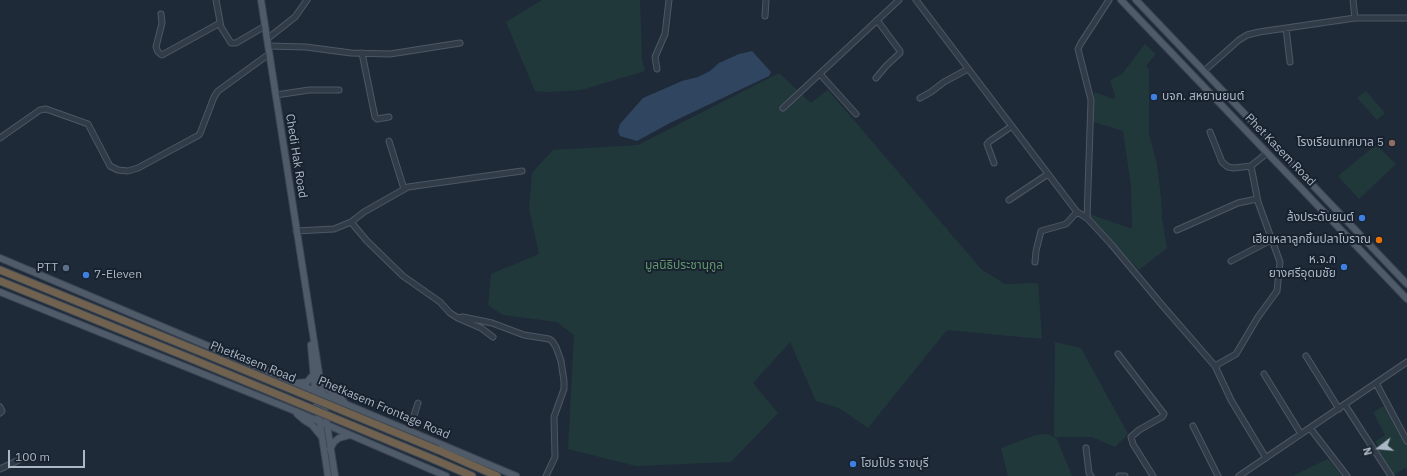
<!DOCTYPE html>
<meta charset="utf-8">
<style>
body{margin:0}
#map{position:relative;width:1407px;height:476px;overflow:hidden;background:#1f2a39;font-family:"IBM Plex Sans",sans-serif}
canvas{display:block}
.north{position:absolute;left:1359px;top:428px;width:40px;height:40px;-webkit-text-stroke:3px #18212e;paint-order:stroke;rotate:254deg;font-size:11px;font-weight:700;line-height:16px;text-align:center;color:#acb7c6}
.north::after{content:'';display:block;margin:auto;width:14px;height:18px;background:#acb7c6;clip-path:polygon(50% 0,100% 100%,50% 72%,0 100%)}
.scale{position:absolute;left:8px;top:450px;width:77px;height:18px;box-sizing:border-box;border:2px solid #acb7c6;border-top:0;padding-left:5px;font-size:12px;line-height:14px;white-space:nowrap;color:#acb7c6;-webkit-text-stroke:3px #18212e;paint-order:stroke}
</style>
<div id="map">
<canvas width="1407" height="476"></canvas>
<div class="north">N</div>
<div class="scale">100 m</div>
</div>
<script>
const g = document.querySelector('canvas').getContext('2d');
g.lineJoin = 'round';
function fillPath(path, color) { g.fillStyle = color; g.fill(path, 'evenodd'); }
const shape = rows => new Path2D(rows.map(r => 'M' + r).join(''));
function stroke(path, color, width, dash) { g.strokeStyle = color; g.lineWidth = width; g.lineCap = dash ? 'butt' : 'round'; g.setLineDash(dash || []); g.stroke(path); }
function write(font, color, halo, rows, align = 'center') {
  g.font = font + ' "IBM Plex Sans","Noto Sans Thai",sans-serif'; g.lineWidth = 4; g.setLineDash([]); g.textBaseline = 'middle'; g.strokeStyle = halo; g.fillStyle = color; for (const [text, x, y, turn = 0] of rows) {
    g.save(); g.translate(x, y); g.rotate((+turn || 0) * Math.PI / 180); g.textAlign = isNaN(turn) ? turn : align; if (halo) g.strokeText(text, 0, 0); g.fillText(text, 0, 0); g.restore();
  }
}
const green = shape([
 [542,0,640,0,642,60,645,71,581,90,547,92,535,91,506,22],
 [1145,44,1156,54,1146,66,1149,70,1149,134,1157,165,1161,197,1162,218,1167,248,1139,270,1089,218,1089,214,1132,229,1131,186,1123,131,1094,122,1094,92,1113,99,1115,96,1110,80,1122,74],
 [779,73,811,103,828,90,981,269,1005,284,1038,283,1042,339,947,330,868,428,839,408,816,401,790,342,753,383,778,413,731,462,636,466,568,449,574,335,557,322,503,315,488,305,491,274,539,254,529,209,532,173,553,150,638,145],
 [1366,91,1385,113,1377,120,1357,98],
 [1376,145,1396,164,1359,199,1338,176],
 [1055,342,1081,348,1128,434,1115,447,1092,437,1054,437],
 [1386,405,1407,444,1407,470,1405,468,1394,475,1379,452,1376,441,1385,435,1373,412],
 [1048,434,1057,439,1072,476,1008,476,1001,448,1036,435],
 [1328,459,1342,476,1293,476,1315,465]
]);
const water = shape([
 [752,51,771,72,769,76,670,123,637,141,620,136,618,131,620,124,643,98,682,81,698,77,710,71,719,63,739,54]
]);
const minor = shape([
 [216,0,221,27,231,43,236,43,265,26],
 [916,0,1077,212,1087,218,1111,244,1162,305,1215,366,1231,400,1266,458],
 [1353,0,1355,18],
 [161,14,162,23,156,47,158,52,162,55,220,23],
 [765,16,766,0],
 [1286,28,1290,62],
 [267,39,295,17,307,0],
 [268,46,306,47,351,53,390,54,460,43],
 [362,53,375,117,377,119,389,117],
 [657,69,655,57,665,34,669,0],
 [1204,71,1239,40,1247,35,1259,32,1355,18,1407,18],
 [820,74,856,114],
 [876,78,886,66,900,53,900,51,877,20],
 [276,95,309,90,339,90],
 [920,98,931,92,944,82,968,69],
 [783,108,899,0],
 [1210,132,1222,162,1228,167,1234,168,1251,166,1267,153],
 [0,138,40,110,46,109,88,124,110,166,118,170,128,171,138,168,199,135,201,131,214,97,218,91,269,54],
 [389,141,404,189],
 [994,163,987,144,990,141,1012,126],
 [1009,200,1048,174],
 [1087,218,1091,100,1078,49,1081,43,1109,0],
 [351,222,367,241,403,276,440,302,450,313,458,318,481,328,493,337],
 [1177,230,1238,203,1257,199],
 [296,231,334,229,351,222,364,212,408,187,522,171],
 [1231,261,1271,240],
 [1035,262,1036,251,1041,231,1066,224,1077,212],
 [458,318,463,317,492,323,524,335,549,339,552,341,556,347,561,361,564,381,564,389,554,417,555,457,546,476],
 [1118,354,1164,414,1162,417,1139,430,1131,437,1133,444,1153,476],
 [1306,356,1339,409],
 [1215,366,1236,354,1258,317,1277,291,1280,262,1258,202,1251,166],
 [1264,374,1301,434],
 [1376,383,1407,441],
 [1345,405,1391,476],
 [0,407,2,411,0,413],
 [1193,426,1218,476],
 [1310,428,1347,476],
 [409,431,418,403],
 [1086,448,1089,473,1091,476],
 [0,469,21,459],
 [1119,476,1125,476],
 [1239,476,1407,362]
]);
const major = shape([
 [261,0,335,476],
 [1121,0,1407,299],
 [1136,0,1407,284],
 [0,258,516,476],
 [0,292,295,411,446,476],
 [311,345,315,391,328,476],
 [321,382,326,388,341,398,345,403],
 [298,383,307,382,313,375],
 [297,414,304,420,312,425,321,436],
 [330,449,334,442,339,438,350,435]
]);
const highway = shape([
 [0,270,196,350],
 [0,281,192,359],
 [438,450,497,476],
 [433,459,472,476]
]);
const highwayBridge = shape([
 [196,350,438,450],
 [192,359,433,459]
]);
const markers = [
 [1154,97,4,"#3f7fe0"],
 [1392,143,4,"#8d6e63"],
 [1362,218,4,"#3f7fe0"],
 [1379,240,4,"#e8710a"],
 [1344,267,4,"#3f7fe0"],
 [66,268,4,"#5c6f8a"],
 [86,275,4,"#3f7fe0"],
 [853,464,4,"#3f7fe0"]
];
const poiNames = [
 ["บจก. สหยานยนต์",1162,97,"left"],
 ["โรงเรียนเทศบาล 5",1384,143],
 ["ล้งประดับยนต์",1354,218],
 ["เฮียเหลาลูกชิ้นปลาโบราณ",1371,240],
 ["ห.จ.ก",1336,260],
 ["ยางศรีอุดมชัย",1336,274],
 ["PTT",58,268],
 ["7-Eleven",94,275,"left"],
 ["โฮมโปร ราชบุรี",861,464,"left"]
];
const streetNames = [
 ["Phet Kasem Road",1280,150,46],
 ["Chedi Hak Road",296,156,81],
 ["Phetkasem Road",253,362,22],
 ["Phetkasem Frontage Road",384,408,23]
];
const parkNames = [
 ["มูลนิธิประชานุกูล",684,266]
];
fillPath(green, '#21383a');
fillPath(water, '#2f4560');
stroke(minor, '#4d5764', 7);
stroke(major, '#3c4553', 8);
stroke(highway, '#3d4754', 9);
stroke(minor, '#323c49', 5);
stroke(major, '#505b6a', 6);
stroke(highway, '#70624f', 7);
stroke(highwayBridge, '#3d4754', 9, []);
stroke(highwayBridge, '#70624f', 7);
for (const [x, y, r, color] of markers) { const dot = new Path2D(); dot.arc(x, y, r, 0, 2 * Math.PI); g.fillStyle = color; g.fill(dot); stroke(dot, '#18212e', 1.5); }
write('12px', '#acb7c6', '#18212e', poiNames, 'right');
write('12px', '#acb7c6', '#18212e', streetNames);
write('12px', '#62986e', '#18212e', parkNames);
</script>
